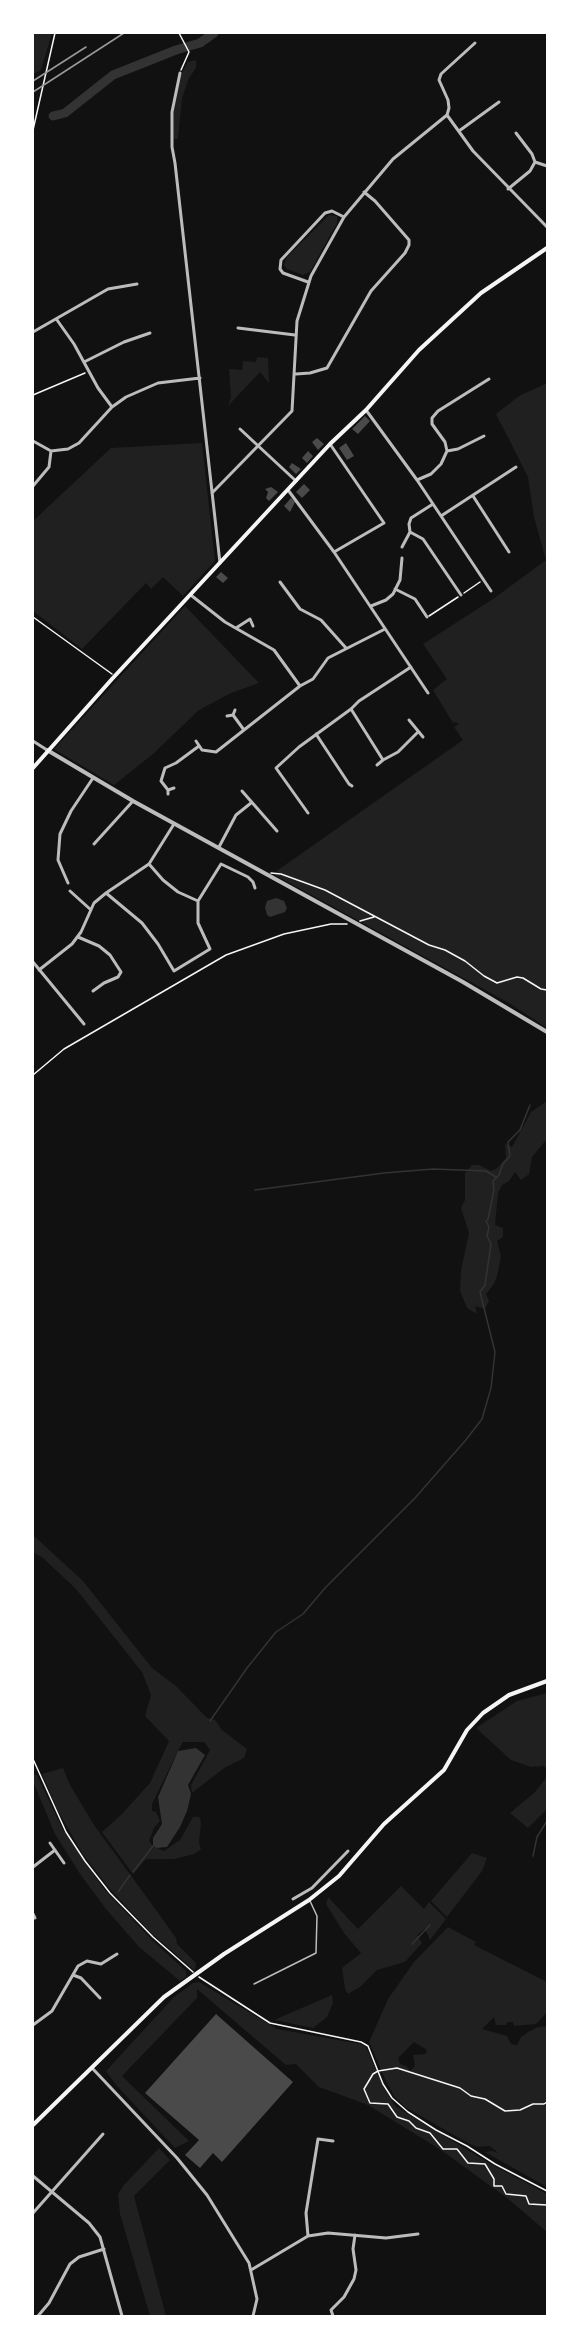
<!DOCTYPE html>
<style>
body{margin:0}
#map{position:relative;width:580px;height:2349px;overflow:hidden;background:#111;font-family:Montserrat,sans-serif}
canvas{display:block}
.frame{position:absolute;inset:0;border:34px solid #fff;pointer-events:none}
</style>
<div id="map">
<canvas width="580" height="2349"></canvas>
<div class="frame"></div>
</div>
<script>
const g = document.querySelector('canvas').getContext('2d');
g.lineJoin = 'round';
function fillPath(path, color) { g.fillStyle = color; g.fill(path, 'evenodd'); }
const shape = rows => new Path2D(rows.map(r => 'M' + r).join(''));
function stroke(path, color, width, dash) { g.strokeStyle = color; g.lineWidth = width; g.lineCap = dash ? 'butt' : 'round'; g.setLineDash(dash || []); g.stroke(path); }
const green = shape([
 [33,33,52,33,41,70,33,74],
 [196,60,196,68,189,78,182,98,178,139,174,139,174,110,179,78,188,62],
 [329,215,337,216,337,223,310,272,303,275,287,269,284,265,286,258],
 [257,357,268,358,269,383,260,372,228,406,231,397,229,369,242,370,243,361,256,362],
 [547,383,547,1028,509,1003,275,875,278,870,463,740,454,727,459,724,456,722,453,723,433,690,447,679,423,644,493,599,546,560,534,517,528,477,496,414,519,396],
 [202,443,215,561,183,596,163,577,151,589,146,583,82,649,33,611,33,521,111,448],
 [185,606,259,683,231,693,199,710,153,754,114,785,54,749],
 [547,1101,547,1139,532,1157,529,1174,521,1180,515,1172,509,1181,502,1185,498,1193,495,1225,503,1228,503,1237,497,1241,501,1256,497,1276,494,1284,486,1294,489,1301,485,1309,475,1306,477,1313,473,1312,467,1308,460,1291,461,1270,469,1233,461,1208,465,1200,465,1173,472,1165,479,1165,491,1171,496,1169,506,1158,505,1143,512,1147,531,1112],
 [33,1535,83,1581,152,1668,176,1686,207,1718,215,1720,222,1730,247,1749,244,1758,224,1768,192,1793,191,1785,210,1750,204,1742,183,1742,176,1755,152,1804,152,1811,156,1812,160,1821,154,1828,149,1841,153,1846,164,1851,180,1840,193,1817,199,1817,201,1822,199,1843,201,1849,194,1854,174,1859,146,1859,133,1874,102,1832,121,1815,150,1783,169,1741,145,1716,151,1695,142,1672,76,1589,43,1558,33,1552],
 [547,1693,547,1770,544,1766,531,1767,511,1760,476,1728,517,1701],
 [63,1768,70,1785,94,1825,156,1910,176,1938,177,1944,196,1963,195,1971,149,1931,109,1888,82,1853,58,1811,42,1774],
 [33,1775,37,1775,62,1828,103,1888,152,1940,186,1971,186,1977,180,1981,139,1947,106,1909,80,1874,55,1834,34,1784],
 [547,1777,547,1809,528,1828,510,1813,534,1793],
 [472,1853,487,1858,482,1871,447,1917,431,1901],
 [401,1886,424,1909,429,1902,446,1919,430,1940,425,1929,417,1935,422,1943,405,1962,377,1970,360,1987,348,1994,345,1989,342,1968,361,1953,344,1933,326,1904,328,1897,358,1929],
 [448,1927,476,1942,474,1945,547,1982,547,2012,536,2024,514,2026,513,2022,508,2022,506,2025,496,2025,494,2017,482,2029,507,2036,511,2044,517,2045,521,2037,528,2032,538,2027,547,2026,547,2187,485,2152,492,2151,498,2153,490,2146,477,2147,468,2143,405,2107,394,2096,385,2079,369,2042,388,1999,414,1962],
 [414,2042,427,2050,426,2054,413,2055,415,2066,410,2071,406,2066,400,2064,398,2058],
 [199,1982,277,2029,360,2044,366,2047,384,2088,395,2106,489,2163,547,2194,547,2232,507,2198,441,2150,368,2105,319,2087,296,2064,286,2065,197,1989,197,1998,122,2076,189,2141,175,2148,116,2085,106,2071,174,1997,193,1983],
 [332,1995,333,2003,327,2017,313,2028,274,2020],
 [159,2148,170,2160,134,2196,166,2316,150,2316,120,2214,118,2194,124,2185]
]);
const water = shape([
 [276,898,284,901,287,908,285,912,270,917,267,915,265,907,267,901],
 [196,1748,205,1755,188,1785,191,1794,187,1811,180,1827,167,1847,157,1848,153,1846,153,1838,162,1824,158,1797,178,1751]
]);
const stream = shape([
 [255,1190,384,1173,433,1169,486,1171,496,1177],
 [210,1721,247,1668,276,1632,303,1614,325,1588,415,1498,465,1441,482,1419,491,1388,495,1352,480,1292,485,1285,491,1244,487,1236,489,1227,486,1221,488,1219,494,1190,493,1181,499,1175,503,1164,510,1156,508,1142,520,1130,530,1105],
 [533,1856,537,1837,547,1821],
 [133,1872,153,1846],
 [118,1892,130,1875],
 [412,1944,430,1925]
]);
const river = shape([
 [53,116,65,113,113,75,176,50,200,43,214,33]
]);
const building = shape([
 [365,416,370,421,358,434,352,429],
 [317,438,324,444,318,450,312,442],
 [346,443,354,456,347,460,339,448],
 [308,451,313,456,307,463,302,458],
 [292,463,301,469,296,474,289,467],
 [304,484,310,490,302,498,296,492],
 [271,487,278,492,269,501,266,498,268,492,265,489],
 [291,498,295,502,290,512,284,506],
 [221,572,228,578,223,583,216,577],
 [216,2014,293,2082,222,2162,213,2153,200,2168,185,2155,199,2140,145,2093]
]);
const path = shape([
 [179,33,189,52,181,70],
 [33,130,55,33],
 [33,395,85,373],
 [464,593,480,582],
 [429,616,458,597],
 [33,617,112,674],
 [271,873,281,874,325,890,429,945,445,950,465,961,484,976,497,983,517,977,523,978,541,989,547,990],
 [360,921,374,917],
 [33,1075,64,1049,226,955,284,934,331,924,347,924],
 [33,1759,66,1832,85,1861,110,1893,153,1937,193,1972],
 [199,1977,270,2023,361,2042,368,2046,383,2084,392,2098,408,2112,436,2130,467,2146,495,2164,547,2191],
 [547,2102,544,2104,533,2104,520,2110,505,2111,485,2099,471,2096,460,2088,397,2068,378,2071,373,2074,364,2089,370,2103,388,2104,397,2117,409,2121,416,2128,430,2133,443,2149,457,2149,468,2163,485,2164,494,2179,494,2186,502,2186,506,2194,526,2196,529,2204,547,2205]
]);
const service = shape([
 [254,1984,316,1953,317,1916,310,1901]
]);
const minor = shape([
 [180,73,172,112,172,147,175,163,220,563],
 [447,115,473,151,547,227],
 [447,115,449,108,448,100,439,80,441,74,475,43],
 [459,131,499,102],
 [535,162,547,166],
 [508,189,530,171,535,162,532,154,516,133],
 [308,282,283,273,280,269,281,260,325,213,332,211,344,217],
 [57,320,74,344,98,388,112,407,126,397,158,383,200,378],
 [238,328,295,335],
 [33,332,108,289,137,284],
 [84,362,124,342,150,333],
 [296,374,310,373,327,368,371,291,405,253,409,245,409,240,375,201,364,192],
 [366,410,417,480,491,591],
 [240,429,296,481],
 [33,441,51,451,68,449,79,443,112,407],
 [330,444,384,523,334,552],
 [447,451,458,449,484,436],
 [417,480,431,474,441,464,447,451,445,442,432,424,432,418,438,411,489,379],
 [33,486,49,467,51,451],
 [288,490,334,552,428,693],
 [212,493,292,411,297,321,311,276,344,217,393,159,447,115],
 [473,496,509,552],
 [433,504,411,518,409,524,410,532,423,539,461,595],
 [441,516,516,467],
 [402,547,410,532],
 [280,582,300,609,321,620,346,648],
 [395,589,415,599,427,617],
 [192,596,225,622,274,650,300,686,313,679,328,658,385,629],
 [371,606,386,600,393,594,400,580,402,558],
 [236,628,250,619,253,626],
 [351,709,383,760,398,752,418,732],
 [233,715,244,730],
 [227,716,233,715,235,710],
 [409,720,423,737],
 [316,734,349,784,352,786],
 [33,741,47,750],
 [196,741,202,750,216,752,300,686],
 [377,765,383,760],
 [168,790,161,781,165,768,176,763,199,746],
 [242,791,277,831],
 [168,794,168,790,174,788],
 [308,813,276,768,299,747,351,709,359,701,411,667],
 [94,844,133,801],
 [219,847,236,815,251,803],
 [68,883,58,860,60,834,71,811,93,778],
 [70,891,91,910],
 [106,893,142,923,158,944,174,971,210,949,198,923,198,901,178,892,163,880,149,864],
 [198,901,221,864,248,877,253,882,255,888],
 [78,937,99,946,110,955,121,972,118,977,104,983,93,991],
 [33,962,84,1024],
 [39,970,72,944,81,932,94,903,106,893,149,864,174,824],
 [50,1843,64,1863],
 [33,1867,55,1850],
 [293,1899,312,1888,348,1851],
 [33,1914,35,1918],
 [73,1975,81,1978,100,1998],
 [33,2025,52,2011,78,1966,87,1961,101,1964,117,1954],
 [93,2069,177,2158,207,2195,249,2263,257,2299,253,2316],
 [33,2176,89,2223,100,2237,122,2316],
 [33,2213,103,2134],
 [308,2236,306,2213,318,2139,333,2141],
 [251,2270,308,2236,328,2233,386,2238,418,2234],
 [38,2316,49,2303,70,2264,79,2257,104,2249],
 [333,2316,331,2310,344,2297,354,2279,356,2270,353,2249,355,2235]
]);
const tertiary = shape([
 [47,750,133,801,463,982,547,1032]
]);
const secondary = shape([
 [33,768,112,679,330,444,366,410,419,350,481,293,547,248],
 [33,2125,164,1997,224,1954,309,1900,339,1876,384,1824,444,1770,467,1730,483,1713,509,1695,547,1681]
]);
const rail = shape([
 [33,81,86,47],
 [33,92,124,33]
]);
fillPath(green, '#202020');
fillPath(water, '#333');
stroke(stream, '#333', 1.5);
stroke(river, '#333', 9);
fillPath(building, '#4a4a4a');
stroke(path, '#f5f5f5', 1.5);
stroke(service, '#bcbcbc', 1.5);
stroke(minor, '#bcbcbc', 3);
stroke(tertiary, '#bcbcbc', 4);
stroke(secondary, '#f5f5f5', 4);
stroke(rail, '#9a9a9a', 1.5);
</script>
